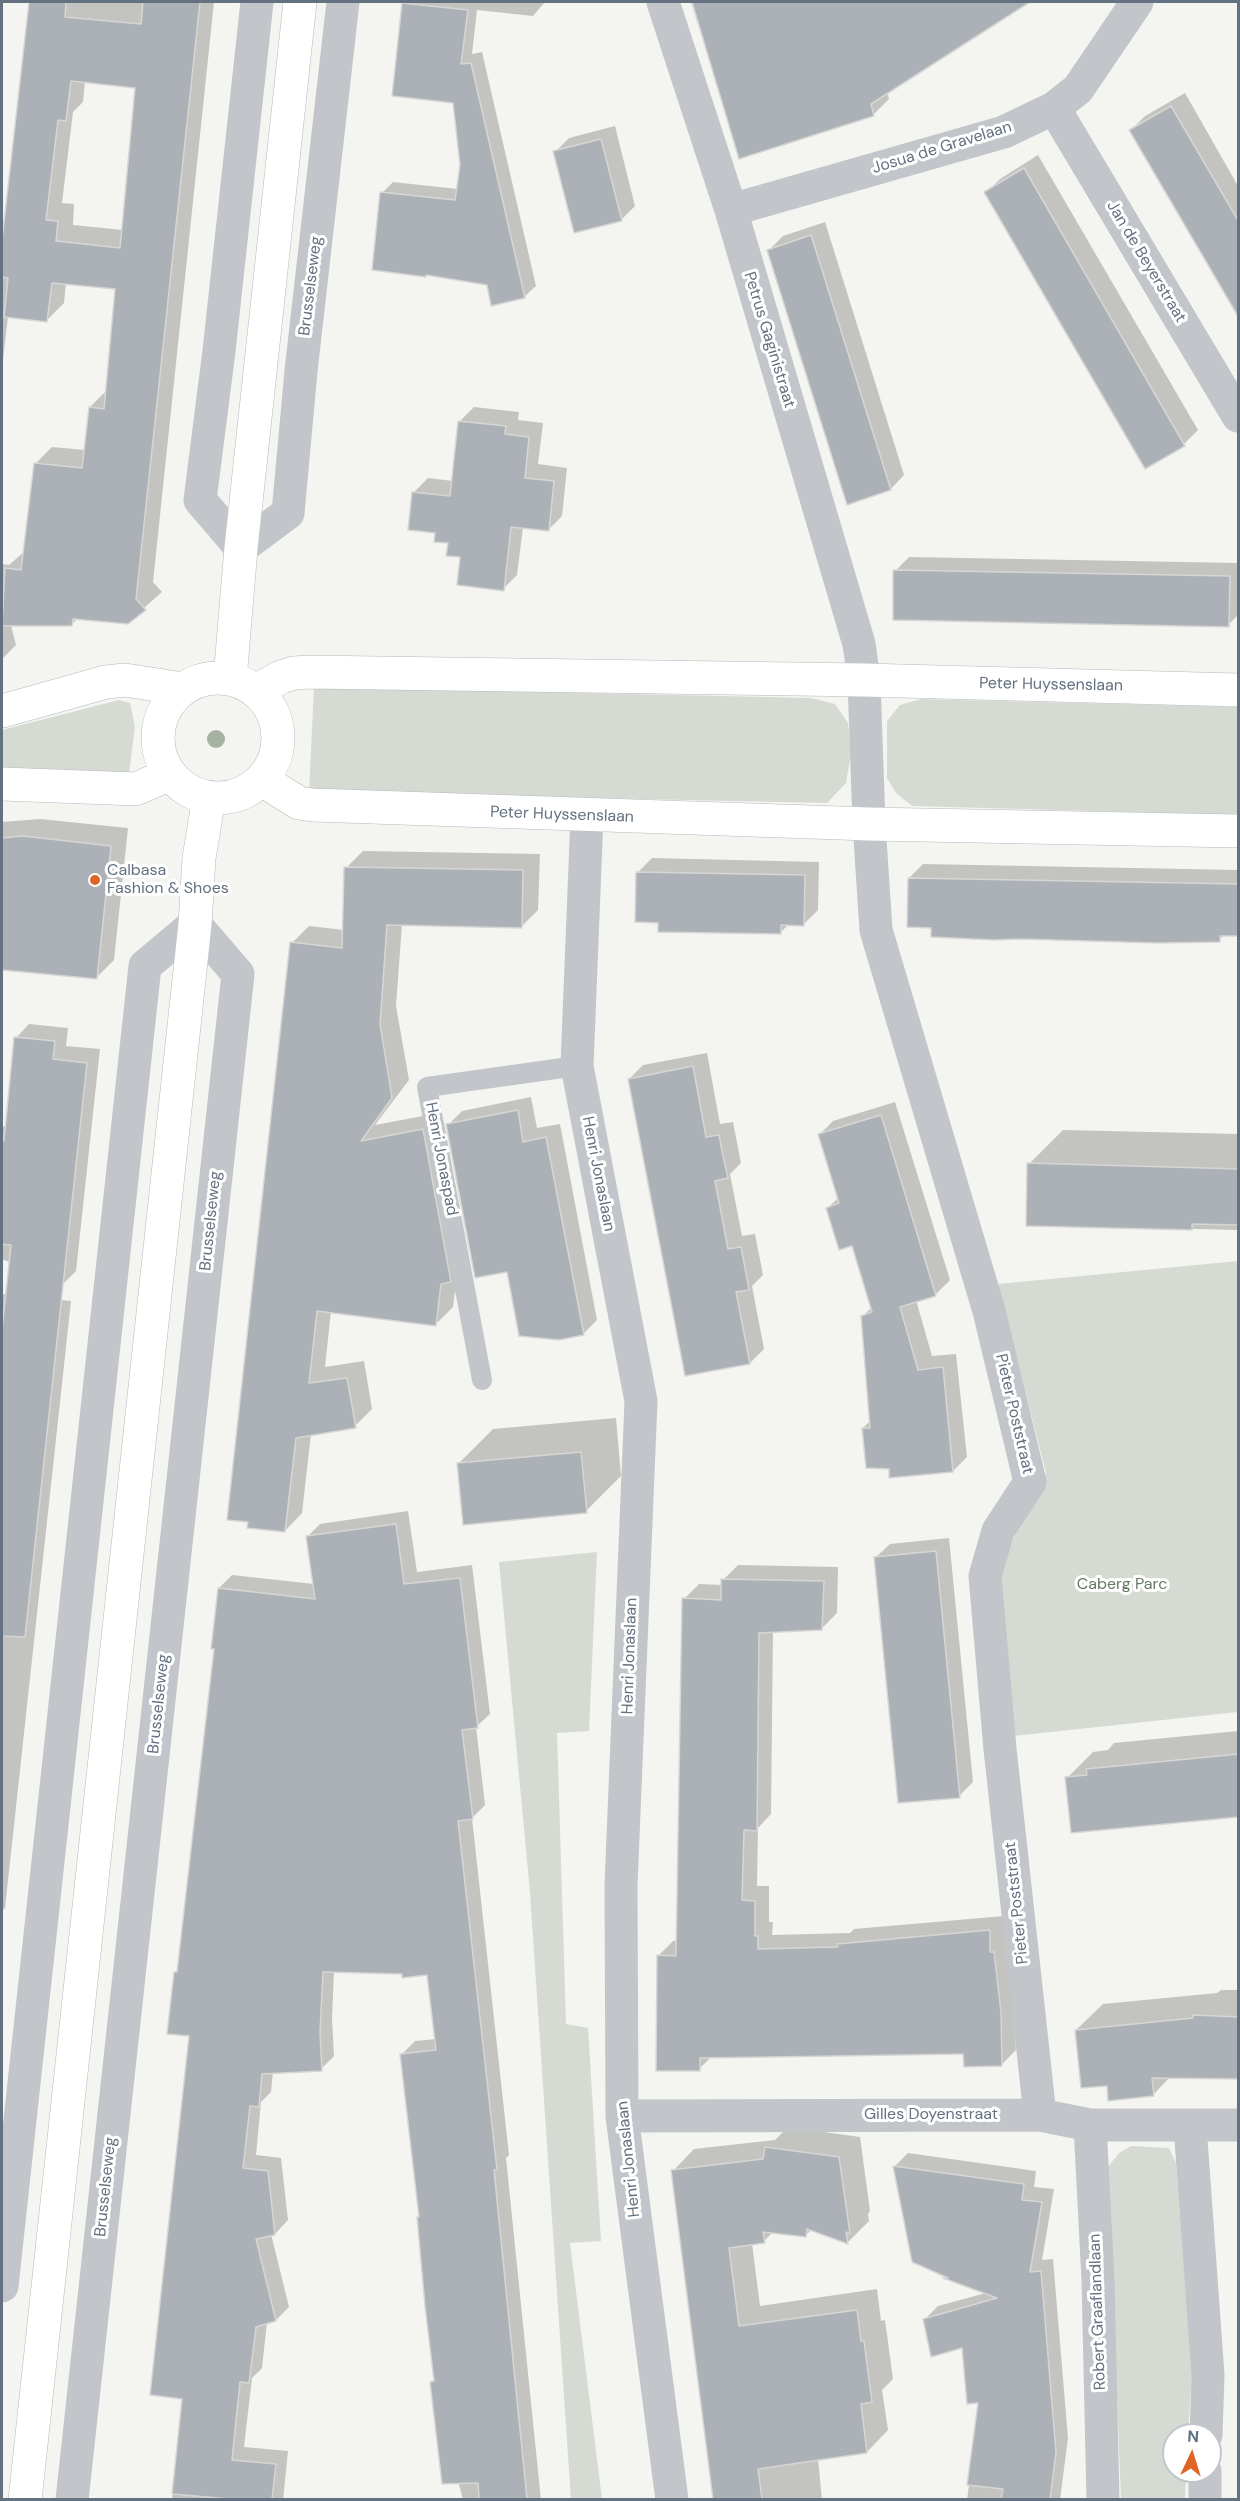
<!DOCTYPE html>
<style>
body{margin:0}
#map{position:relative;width:1240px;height:2501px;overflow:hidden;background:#f4f5f1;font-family:"DM Sans",sans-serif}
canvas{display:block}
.frame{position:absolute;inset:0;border:3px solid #647181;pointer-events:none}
.north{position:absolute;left:1162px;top:2423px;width:60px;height:60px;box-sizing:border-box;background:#fff;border:2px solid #c1c6cd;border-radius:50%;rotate:4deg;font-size:16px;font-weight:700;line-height:24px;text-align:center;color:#647181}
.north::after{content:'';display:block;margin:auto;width:21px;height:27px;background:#df6527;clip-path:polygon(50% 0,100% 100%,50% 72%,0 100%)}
</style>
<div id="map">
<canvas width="1240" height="2501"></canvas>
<div class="frame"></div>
<div class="north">N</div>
</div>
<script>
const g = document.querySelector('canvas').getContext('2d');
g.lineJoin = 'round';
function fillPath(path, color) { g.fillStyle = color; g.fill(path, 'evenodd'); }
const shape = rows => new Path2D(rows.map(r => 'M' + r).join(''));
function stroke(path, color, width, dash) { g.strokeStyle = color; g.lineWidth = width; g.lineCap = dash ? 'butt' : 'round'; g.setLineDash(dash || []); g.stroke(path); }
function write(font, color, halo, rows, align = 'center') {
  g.font = font + ' "DM Sans",sans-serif'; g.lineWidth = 6; g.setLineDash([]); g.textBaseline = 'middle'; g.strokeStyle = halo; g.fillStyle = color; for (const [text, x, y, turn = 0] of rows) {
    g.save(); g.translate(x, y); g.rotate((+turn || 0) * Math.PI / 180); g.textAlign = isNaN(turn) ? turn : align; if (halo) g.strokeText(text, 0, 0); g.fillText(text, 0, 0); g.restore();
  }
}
const green = shape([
 [314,687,811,698,835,704,848,723,851,753,846,783,827,803,309,792],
 [921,699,1238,707,1238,815,912,806,896,793,887,778,887,721,900,705],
 [119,700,130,703,135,727,128,782,2,772,2,730],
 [1238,1261,1238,1712,1004,1737,1001,1564,1046,1473,998,1284],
 [597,1552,589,1731,557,1733,566,2024,588,2028,601,2241,570,2243,602,2499,571,2500,530,1893,499,1562],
 [1131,2146,1169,2148,1176,2163,1192,2371,1188,2435,1174,2435,1174,2471,1186,2471,1185,2499,1121,2499,1108,2167,1119,2153]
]);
const shadow = shape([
 [30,2,214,2,153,582,162,592,127,623,78,618,72,624,11,625,16,645,2,659,2,564,9,565,25,551,35,464,52,447,85,450,90,407,107,390,117,288,66,283,64,303,47,320,8,316,2,369,2,259],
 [85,81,137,87,123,230,73,225,74,204,62,203,73,112,83,102],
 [403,2,545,2,533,16,477,10,472,54,482,52,536,286,524,297,488,284,382,193,393,182,458,189,461,165,455,102,393,95],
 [691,2,865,2,870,21,899,2,903,2,914,17,938,2,1028,2,887,92,889,99,873,115,740,157],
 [1185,93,1238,186,1238,314,1131,130,1145,116],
 [615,126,635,206,621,220,555,152,569,138],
 [1038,155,1198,430,1184,444,986,193,1000,179],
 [825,222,904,475,890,490,769,250,783,236],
 [474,407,519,412,518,420,543,423,538,464,567,468,562,516,548,530,523,527,517,575,503,589,436,532,414,492,428,478,453,481,460,421],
 [909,557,1238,563,1238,615,1228,625,895,571],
 [40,819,128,828,114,960,96,978,2,969,2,822],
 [363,851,540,854,538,910,521,927,402,924,396,1006,409,1080,375,1125,439,1113,457,1275,453,1307,436,1324,331,1311,325,1367,364,1361,372,1409,355,1426,311,1434,302,1513,285,1531,292,943,309,926,344,930,346,868],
 [652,858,819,862,818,910,804,924,789,924,780,933,638,872],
 [923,864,1238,870,1238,933,1225,934,1219,940,933,926,909,878],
 [29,1024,68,1028,66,1046,100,1049,76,1271,62,1285,2,1259,2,1126,7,1127,16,1038],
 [707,1053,720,1124,733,1122,741,1163,730,1174,742,1236,755,1234,763,1275,752,1286,764,1349,750,1363,629,1079,643,1065],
 [531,1097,537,1128,560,1124,597,1320,583,1334,508,1270,448,1125,462,1111],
 [895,1102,950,1280,936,1294,916,1300,932,1356,956,1354,967,1457,953,1471,890,1467,863,1428,871,1420,862,1317,872,1307,852,1244,828,1208,838,1198,819,1135,833,1121],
 [1063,1130,1238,1134,1238,1230,1027,1225,1029,1164],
 [2,1294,71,1301,5,1908,2,1911],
 [616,1418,621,1476,586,1511,458,1464,493,1429],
 [408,1511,417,1572,472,1565,490,1714,476,1727,485,1805,472,1818,509,2155,506,2158,541,2500,463,2500,432,2382,436,2379,421,2216,402,2054,415,2041,436,2039,428,1973,334,1971,332,2018,334,2056,321,2069,273,2072,271,2092,261,2102,256,2155,281,2158,288,2220,275,2234,271,2234,289,2307,276,2320,267,2322,262,2368,252,2378,244,2447,288,2451,283,2500,172,2500,183,2397,191,2035,176,1973,179,1970,216,1648,219,1588,232,1575,314,1584,307,1537,320,1524],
 [949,1538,973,1782,959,1796,875,1558,890,1544],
 [738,1565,838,1567,837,1613,822,1628,773,1630,771,1814,758,1828,757,1886,769,1886,769,1922,773,1922,772,1935,850,1933,854,1929,1004,1916,1004,1938,1009,1938,1016,2050,1002,2064,965,2052,712,2056,699,2069,658,1956,673,1941,677,1941,684,1599,699,1584,723,1585,723,1580],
 [1238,1731,1238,1815,1067,1778,1093,1752,1108,1750,1114,1743],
 [1221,1990,1238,1990,1238,2078,1171,2076,1153,2095,1108,2084,1076,2030,1103,2004,1217,1993],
 [788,2127,860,2137,870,2211,868,2214,869,2221,848,2242,812,2229,805,2236,773,2232,764,2241,752,2243,760,2306,877,2289,881,2321,885,2320,893,2379,882,2390,888,2430,867,2452,818,2459,822,2500,714,2500,673,2171,694,2149,775,2140],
 [908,2153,1036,2171,1034,2187,1054,2189,1042,2260,1053,2259,1068,2438,1060,2500,967,2500,980,2401,964,2346,925,2319,938,2306,986,2293,946,2278,947,2276,913,2261,895,2166]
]);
const building = shape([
 [29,2,66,2,65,17,141,24,143,2,200,2,136,599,146,610,128,624,73,619,72,626,2,626,5,568,21,570,34,463,82,468,89,407,104,409,115,289,52,283,47,322,4,317,8,278,2,277,2,240,29,2],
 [71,81,135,88,120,248,56,241,58,221,46,220,58,120,66,121,71,81],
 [692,2,1030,2,871,104,874,116,739,159,692,2],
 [402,3,468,10,461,64,471,63,525,298,491,306,487,285,426,275,426,277,372,270,380,192,455,200,460,165,453,103,392,96,402,3],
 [1171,106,1239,222,1239,318,1129,130,1171,106],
 [601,139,622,221,574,233,553,151,601,139],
 [1024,168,1185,446,1145,469,984,192,1024,168],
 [811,235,891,490,847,505,767,250,811,235],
 [458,421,506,426,505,434,529,437,525,478,554,481,549,531,511,527,504,591,457,585,460,557,446,556,448,543,434,542,435,533,408,530,412,492,450,496,458,421],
 [893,570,1230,576,1229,627,893,620,893,570],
 [23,836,111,846,97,979,2,970,2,838,23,836],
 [344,867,523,870,522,928,387,925,380,1024,392,1098,361,1141,423,1129,451,1282,441,1284,436,1326,317,1311,309,1383,347,1378,356,1428,296,1438,285,1532,247,1528,248,1522,227,1520,290,942,342,948,344,867],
 [636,872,805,875,804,926,781,925,781,934,658,932,658,923,635,922,636,872],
 [908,878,1239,884,1239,936,1220,936,1220,942,1158,943,1019,939,994,940,931,937,931,928,907,927,908,878],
 [14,1037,55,1041,53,1059,87,1063,25,1637,2,1636,2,1330,11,1245,2,1244,2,1141,4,1141,14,1037],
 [693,1066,706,1137,719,1135,723,1156,728,1178,715,1181,728,1249,741,1247,745,1268,749,1290,736,1292,750,1364,685,1376,628,1079,693,1066],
 [518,1110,523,1142,546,1137,584,1335,559,1340,519,1336,507,1272,475,1278,446,1124,518,1110],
 [881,1115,936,1296,900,1307,918,1370,943,1367,953,1472,889,1478,889,1469,866,1468,862,1428,870,1428,861,1316,872,1312,852,1246,839,1250,826,1208,839,1203,818,1134,881,1115],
 [1027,1163,1239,1169,1239,1225,1192,1224,1192,1230,1026,1226,1027,1163],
 [581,1452,587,1513,463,1525,457,1463,581,1452],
 [396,1524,404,1584,460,1578,478,1728,462,1730,473,1819,458,1821,497,2170,494,2170,527,2499,479,2499,478,2483,442,2484,430,2382,434,2381,425,2306,417,2217,419,2217,400,2054,436,2050,427,1975,402,1978,402,1974,323,1972,320,2033,322,2071,262,2074,259,2107,250,2106,243,2168,268,2171,275,2235,256,2239,276,2321,256,2327,249,2383,240,2382,232,2460,276,2464,272,2499,230,2499,172,2494,182,2399,150,2395,189,2036,167,2034,174,1972,177,1972,197,1797,214,1649,211,1649,218,1588,315,1599,306,1536,396,1524],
 [936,1551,960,1798,898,1803,874,1557,936,1551],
 [721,1579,824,1581,822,1630,759,1633,757,1831,744,1830,742,1900,755,1901,755,1936,758,1936,758,1949,838,1947,837,1944,990,1930,990,1952,994,1952,1001,2012,1002,2066,964,2067,963,2054,771,2057,700,2058,700,2071,656,2071,657,1955,676,1956,682,1598,721,1600,721,1579],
 [1239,1754,1239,1817,1071,1833,1065,1777,1087,1775,1086,1769,1239,1754],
 [1193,2015,1239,2017,1239,2079,1152,2078,1154,2096,1108,2101,1107,2086,1081,2088,1075,2030,1193,2018,1193,2015],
 [765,2147,839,2157,850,2234,846,2232,848,2244,807,2229,806,2237,763,2232,765,2243,729,2248,739,2326,857,2310,861,2341,864,2341,872,2402,861,2404,867,2453,758,2469,762,2499,713,2499,671,2170,763,2159,765,2147],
 [893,2166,1024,2184,1022,2200,1042,2202,1030,2272,1041,2271,1056,2452,1050,2499,1001,2499,1003,2489,967,2485,978,2403,967,2404,962,2348,931,2357,923,2319,997,2298,943,2278,948,2278,912,2262,893,2166]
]);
const lane = shape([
 [482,1380,427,1087,577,1066]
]);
const street = shape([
 [257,2,219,351,200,500,241,548,288,513,301,371,343,2],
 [663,2,731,210,859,644,864,680,869,824,876,930,989,1311,1030,1482,998,1531,985,1576,1000,1749,1040,2115],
 [1054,108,1238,416],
 [731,210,1004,132,1054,108,1078,89,1137,2],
 [587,816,577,1066,641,1401,621,1885,622,2116,672,2500],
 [622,2116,1040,2115,1090,2125,1238,2125],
 [1090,2125,1098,2280,1103,2500],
 [1190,2126,1208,2375,1206,2435],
 [2,2286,145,966,195,924,238,974,72,2500],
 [1205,2500,1205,2471]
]);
const secondary = shape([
 '158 738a60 60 0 1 1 120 0a60 60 0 1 1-120 0Z',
 [230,679,241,548,300,2],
 [256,691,281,677,294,673,309,672,864,680,1238,690],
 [2,711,106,682,125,680,183,689],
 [262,780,299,803,313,805,869,824,1238,831],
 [2,784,136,789,170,774],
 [25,2500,195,924,199,858,209,798]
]);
const trees = [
 [216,739]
];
const markers = [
 [95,880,6,"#df6527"]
];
const streetNames = [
 ["Josua de Gravelaan",942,148,-17],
 ["Jan de Beyerstraat",1146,262,59],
 ["Brusselseweg",311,286,-83],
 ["Petrus Gaginistraat",769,340,73],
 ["Peter Huyssenslaan",1051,685,1],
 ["Peter Huyssenslaan",562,815,2],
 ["Henri Jonaspad",441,1159,79],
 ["Henri Jonaslaan",598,1174,79],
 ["Brusselseweg",211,1221,-84],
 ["Pieter Poststraat",1014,1414,77],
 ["Henri Jonaslaan",630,1656,-88],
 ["Brusselseweg",159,1704,-84],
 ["Pieter Poststraat",1017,1903,-96],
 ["Gilles Doyenstraat",931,2115],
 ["Henri Jonaslaan",629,2159,-96],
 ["Brusselseweg",106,2187,-84],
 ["Robert Graaflandlaan",1098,2312,-92]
];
const poiNames = [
 ["Calbasa",107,871],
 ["Fashion & Shoes",107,889]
];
const parkNames = [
 ["Caberg Parc",1122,1585]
];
fillPath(green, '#d5dbd2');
fillPath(shadow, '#0003');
fillPath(building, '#abb1b6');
stroke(building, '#d6d6d4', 1.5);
stroke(secondary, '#b4b8bd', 34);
stroke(lane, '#c2c5c9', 20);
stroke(street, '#c2c5c9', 33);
stroke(secondary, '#fff', 33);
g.fillStyle = '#a5b1a3';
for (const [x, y] of trees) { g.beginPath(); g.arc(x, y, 9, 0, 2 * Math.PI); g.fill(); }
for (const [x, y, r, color] of markers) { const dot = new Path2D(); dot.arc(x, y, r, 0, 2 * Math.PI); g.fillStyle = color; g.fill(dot); stroke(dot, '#fff', 2); }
write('16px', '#647181', '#fff', streetNames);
write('16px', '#647181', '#fff', poiNames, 'left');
write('16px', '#657963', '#fff', parkNames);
</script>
